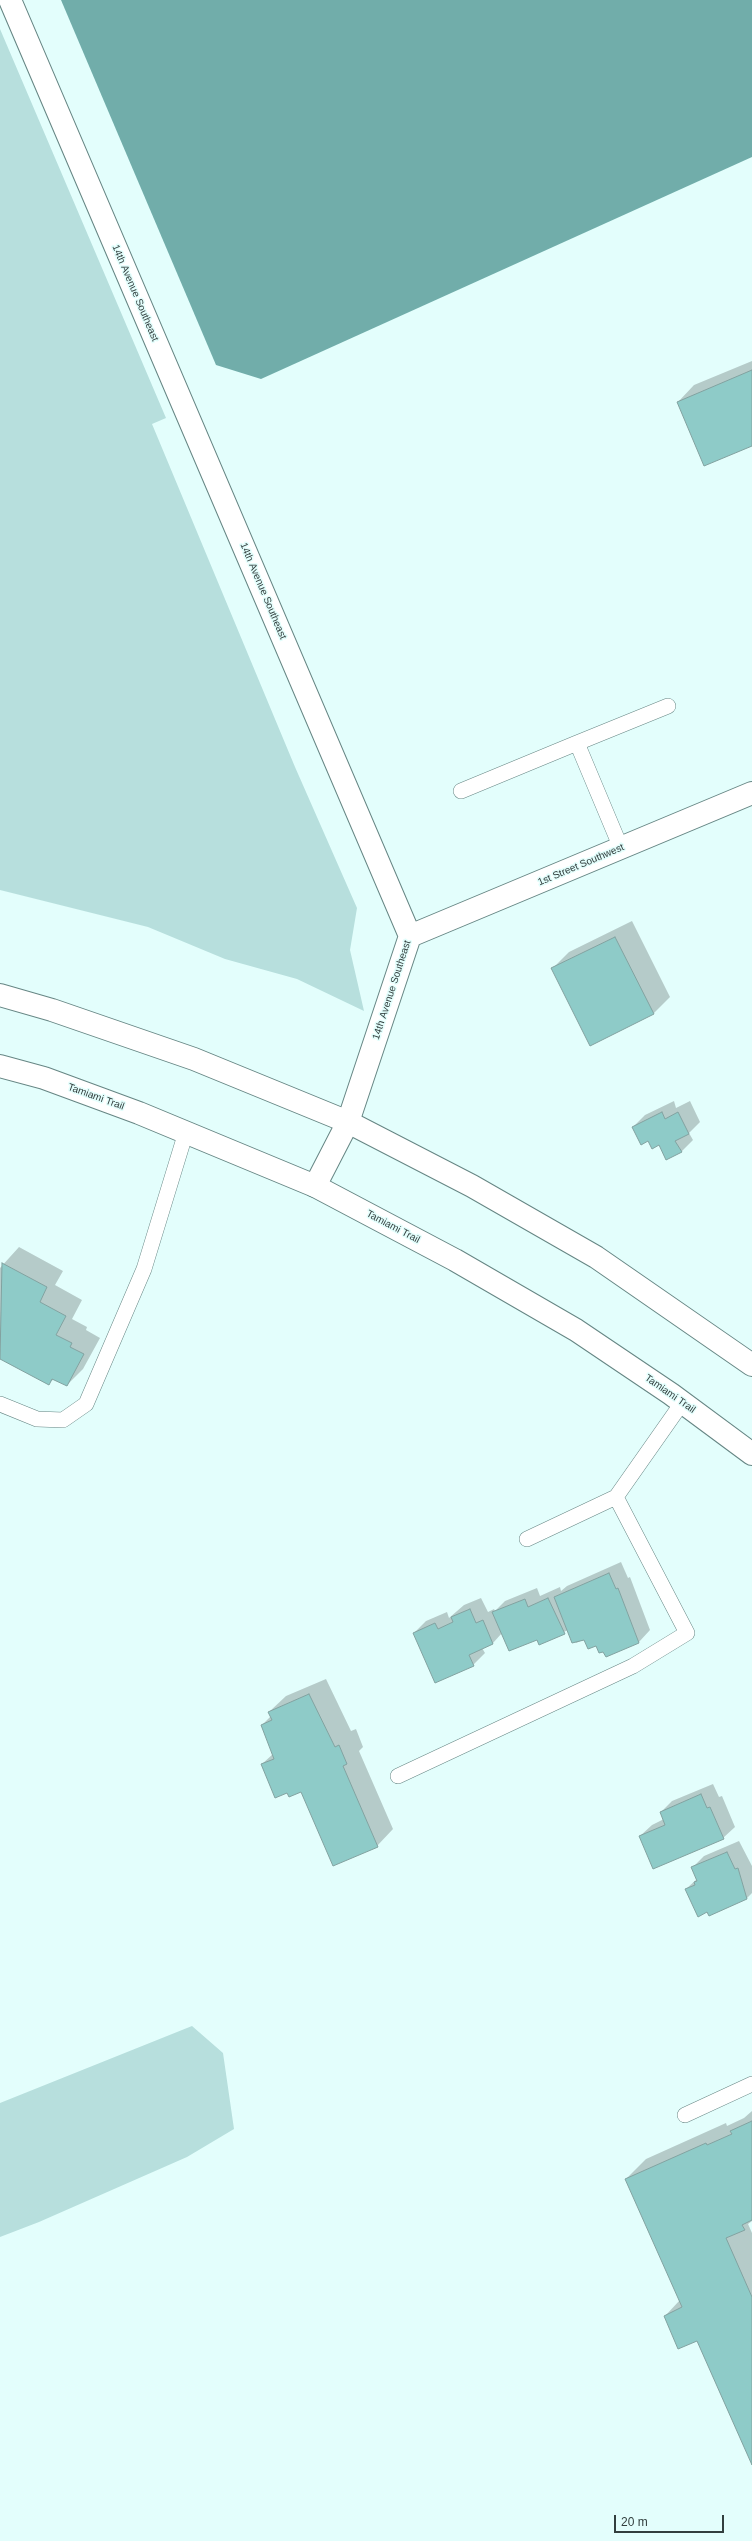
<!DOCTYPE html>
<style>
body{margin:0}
#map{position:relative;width:752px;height:2541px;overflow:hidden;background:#e3fefc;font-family:Helvetica,sans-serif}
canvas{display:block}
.scale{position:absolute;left:614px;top:2515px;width:110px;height:18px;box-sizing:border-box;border:2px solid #323f3e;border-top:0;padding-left:5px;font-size:12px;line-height:14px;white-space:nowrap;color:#323f3e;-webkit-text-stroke:3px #e3fefc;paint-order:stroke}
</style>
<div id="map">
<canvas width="752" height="2541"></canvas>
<div class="scale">20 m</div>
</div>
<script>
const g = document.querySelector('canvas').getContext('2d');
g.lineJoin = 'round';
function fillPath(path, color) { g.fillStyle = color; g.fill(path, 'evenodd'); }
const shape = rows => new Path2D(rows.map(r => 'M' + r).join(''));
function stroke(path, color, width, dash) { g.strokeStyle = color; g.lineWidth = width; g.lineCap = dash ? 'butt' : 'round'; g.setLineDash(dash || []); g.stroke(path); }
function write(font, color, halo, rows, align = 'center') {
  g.font = font + ' Helvetica,sans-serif'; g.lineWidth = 3; g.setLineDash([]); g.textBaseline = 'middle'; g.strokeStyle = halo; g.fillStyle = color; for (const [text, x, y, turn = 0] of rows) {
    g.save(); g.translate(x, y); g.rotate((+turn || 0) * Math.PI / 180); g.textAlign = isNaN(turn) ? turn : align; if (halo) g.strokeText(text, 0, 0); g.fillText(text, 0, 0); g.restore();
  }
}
const green = shape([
 [0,29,166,418,152,424,295,767,357,908,350,950,364,1011,297,979,225,959,148,927,0,890],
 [192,2026,223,2053,234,2129,187,2157,39,2222,0,2237,0,2103]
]);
const water = shape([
 [61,0,752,0,752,157,261,379,216,365]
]);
const shadow = shape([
 [752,361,752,445,678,402,694,385],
 [632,921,670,997,654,1013,591,1044,553,968,569,952],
 [674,1101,676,1108,690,1101,700,1122,689,1133,693,1140,681,1152,648,1140,633,1127,645,1115],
 [19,1247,63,1271,55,1285,82,1300,72,1319,87,1327,86,1330,100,1338,83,1369,67,1385,54,1379,48,1384,0,1358,0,1268],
 [621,1562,628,1578,630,1577,650,1630,639,1642,606,1656,597,1644,585,1639,576,1643,568,1630,539,1644,537,1639,502,1633,493,1643,482,1648,485,1653,473,1665,414,1633,426,1621,447,1612,449,1618,464,1605,481,1598,488,1612,494,1609,495,1611,505,1601,537,1588,540,1596,560,1587,561,1591,567,1586],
 [326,1679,351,1731,356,1729,363,1747,359,1751,393,1829,377,1846,262,1764,273,1754,262,1725,271,1716,269,1712,286,1696],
 [713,1784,719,1797,722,1796,735,1827,723,1838,640,1836,652,1825,664,1819,661,1812,672,1801],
 [739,1841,752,1866,752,1893,747,1898,709,1915,686,1889,697,1879,692,1868,704,1856],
 [752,2111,752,2221,748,2224,752,2233,752,2462,697,2340,665,2316,680,2300,626,2179,646,2159,726,2123,727,2126,744,2118]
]);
const building = shape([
 [752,370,752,446,704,466,677,402,752,370],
 [615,937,654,1014,590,1046,551,968,615,937],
 [662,1112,665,1119,678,1112,689,1134,675,1141,682,1152,666,1160,659,1145,652,1149,648,1141,641,1145,632,1127,662,1112],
 [2,1263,47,1287,40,1302,66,1316,56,1335,72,1343,70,1347,84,1354,67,1386,52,1379,49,1385,0,1359,2,1263],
 [609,1573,616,1589,618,1588,639,1643,606,1657,603,1652,599,1653,596,1646,588,1649,584,1640,572,1643,554,1597,609,1573],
 [548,1598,565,1634,539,1645,537,1640,509,1651,492,1612,525,1599,528,1607,548,1598],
 [470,1609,476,1623,483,1620,493,1644,469,1655,474,1666,435,1683,413,1633,435,1623,438,1629,453,1622,451,1617,470,1609],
 [309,1694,335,1747,339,1745,347,1764,343,1766,378,1847,333,1866,301,1792,289,1797,287,1793,275,1798,261,1764,274,1759,261,1725,272,1720,268,1712,309,1694],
 [701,1794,707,1808,710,1807,724,1839,653,1869,639,1836,665,1825,660,1812,701,1794],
 [727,1852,735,1869,738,1868,747,1899,709,1916,707,1912,698,1917,685,1889,695,1885,694,1882,697,1881,691,1867,727,1852],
 [752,2121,752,2220,742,2225,745,2230,726,2238,752,2297,752,2465,697,2341,678,2349,664,2316,682,2307,625,2179,706,2143,707,2145,732,2134,730,2131,752,2121]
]);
const lane = shape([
 [577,743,668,706],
 [461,791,577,743,621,848],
 [0,1404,37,1419,63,1420,86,1404,144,1269,186,1132],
 [527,1539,616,1497],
 [398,1776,633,1666,687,1633,616,1497,682,1403],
 [685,2115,752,2084]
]);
const secondary = shape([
 [10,0,410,936,348,1122,315,1186],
 [410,936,752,793]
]);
const primary = shape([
 [0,995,52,1010,194,1059,348,1122,472,1186,596,1257,752,1365],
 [0,1066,44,1078,139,1113,315,1186,455,1260,576,1330,671,1394,752,1454]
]);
const streetNames = [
 ["14th Avenue Southeast",135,293,67],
 ["14th Avenue Southeast",263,591,67],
 ["1st Street Southwest",581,865,-23],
 ["14th Avenue Southeast",392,990,-72],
 ["Tamiami Trail",96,1097,20],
 ["Tamiami Trail",393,1227,28],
 ["Tamiami Trail",670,1394,35]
];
fillPath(green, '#b7dfdd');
fillPath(water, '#71adaa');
fillPath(shadow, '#0003');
fillPath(building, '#8ecbc8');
stroke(building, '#82a2a0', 1);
stroke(lane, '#668684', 16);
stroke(secondary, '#668684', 24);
stroke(primary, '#668684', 24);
stroke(lane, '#fff', 15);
stroke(secondary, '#fff', 22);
stroke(primary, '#fff', 22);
write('10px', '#323f3e', '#e3fefc', streetNames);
</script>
